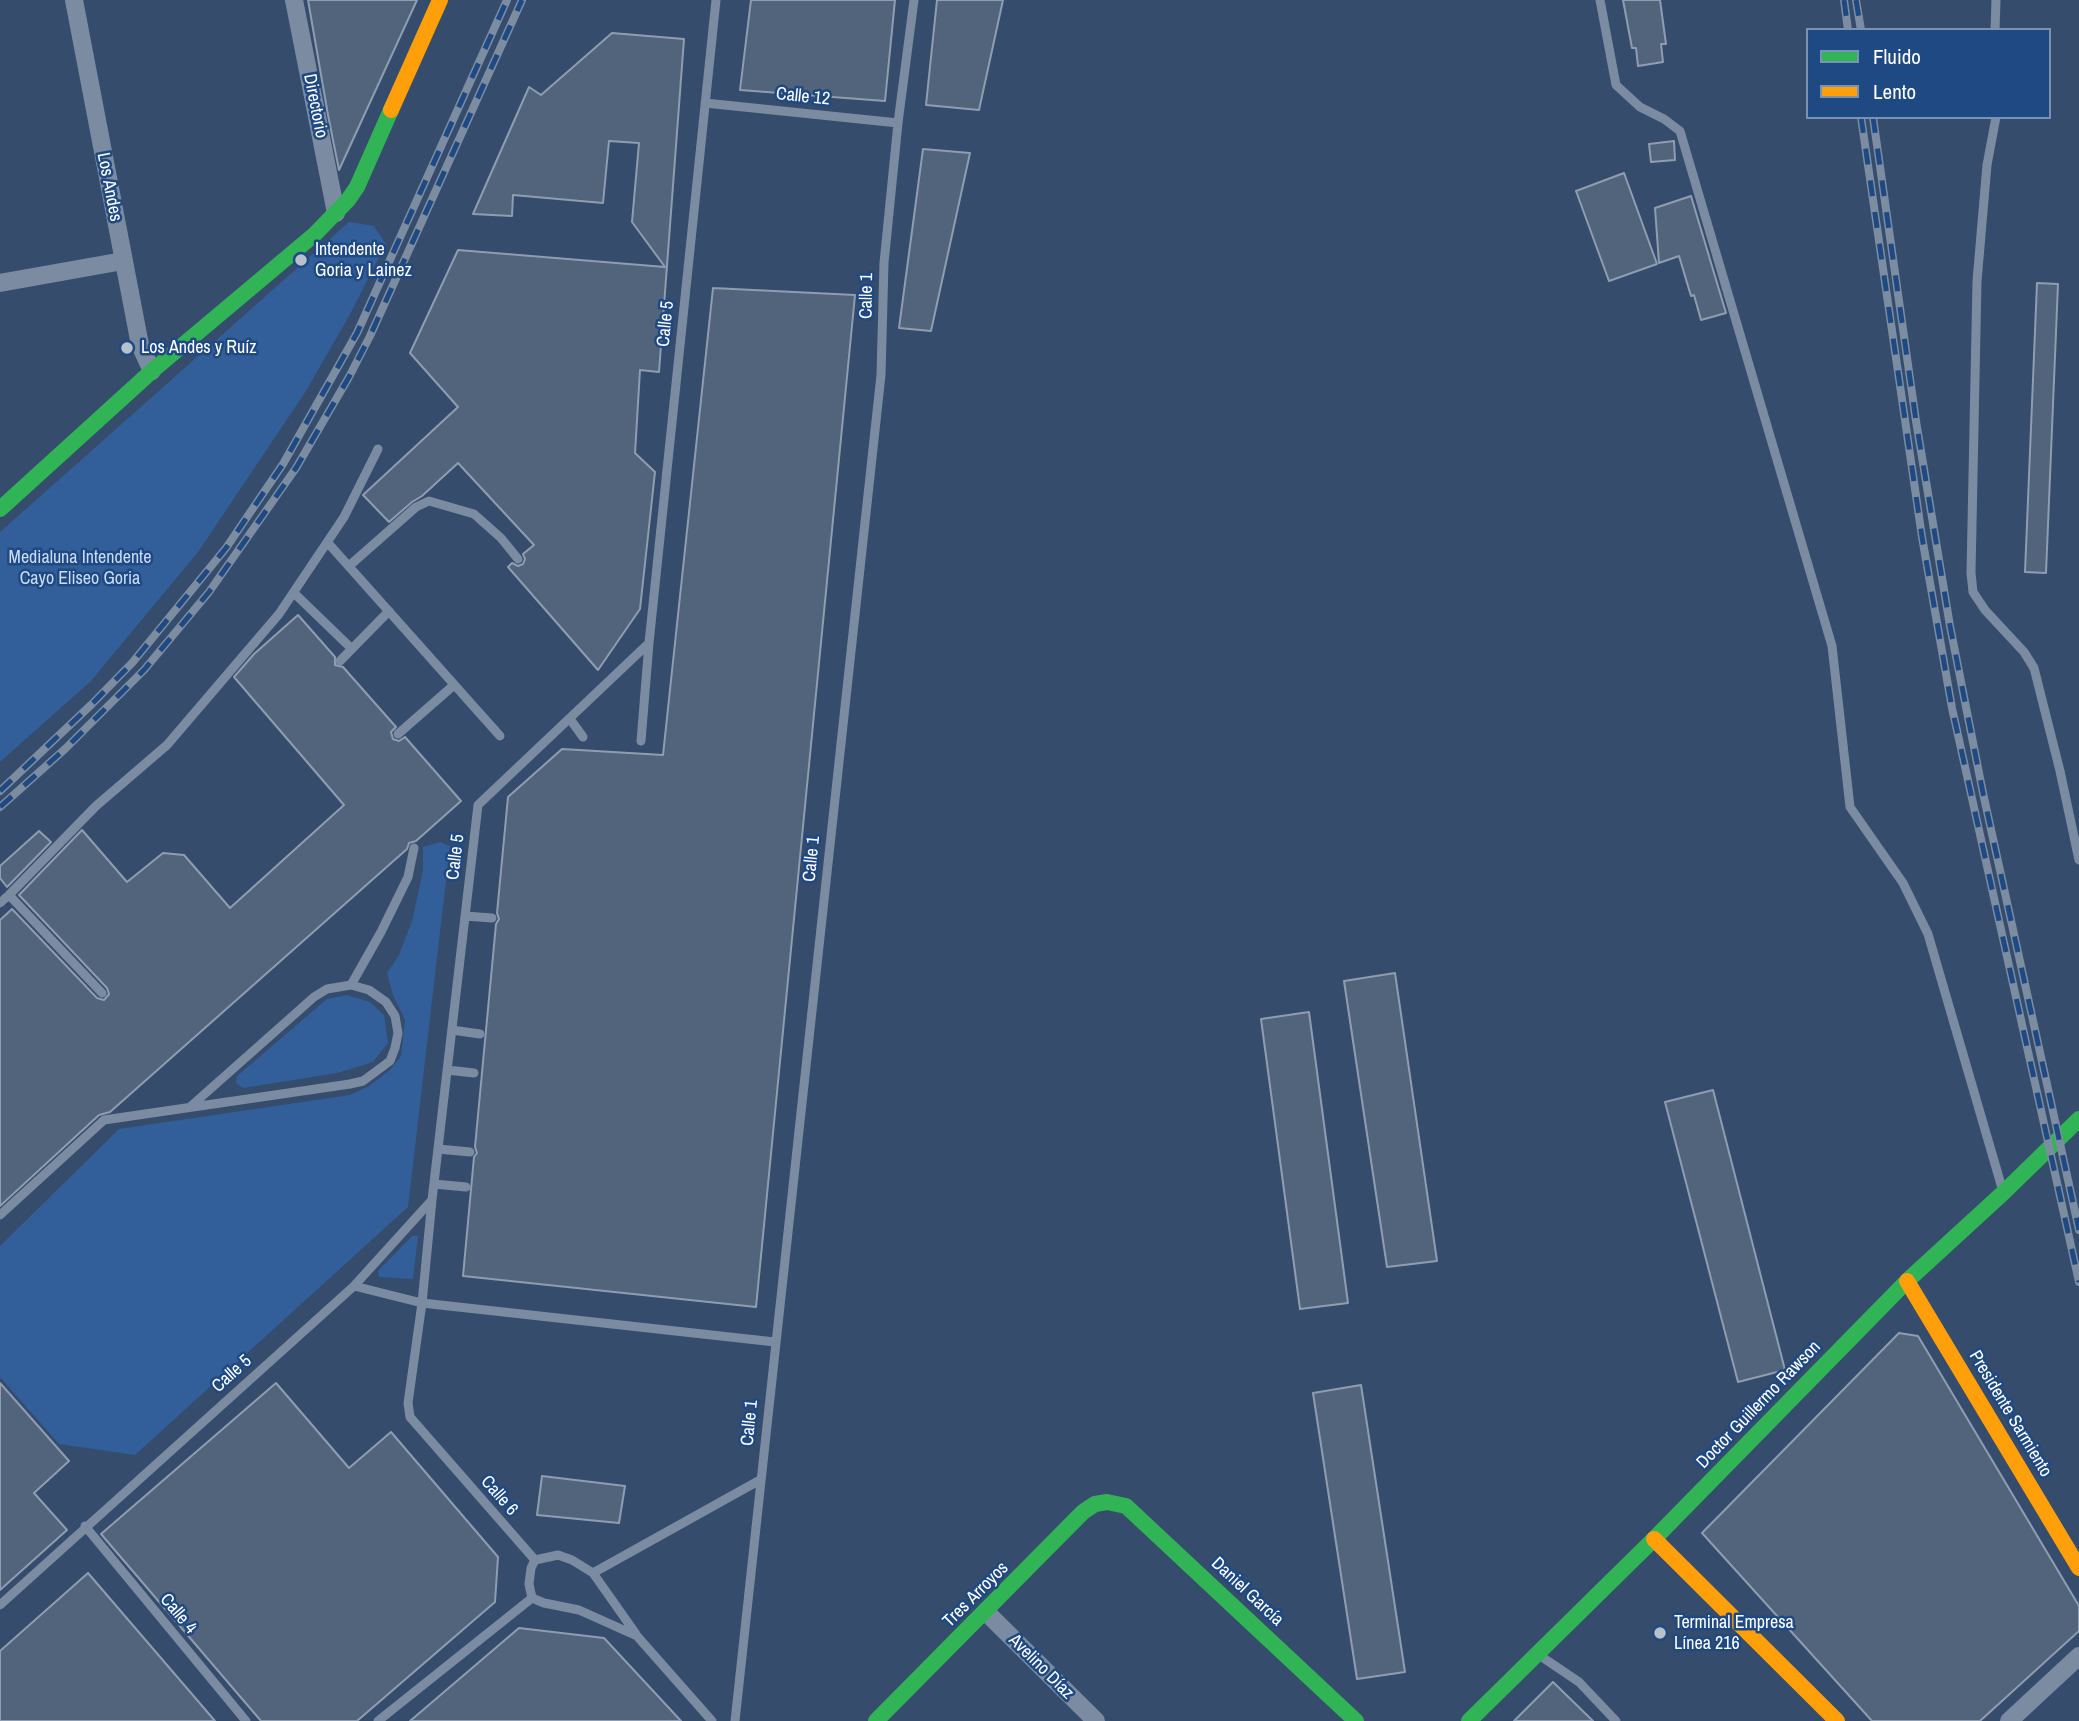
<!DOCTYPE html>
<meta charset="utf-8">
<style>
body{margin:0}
#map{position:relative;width:2079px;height:1721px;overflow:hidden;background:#354c6c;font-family:"Archivo Narrow",sans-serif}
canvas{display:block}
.legend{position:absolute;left:1806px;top:28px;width:245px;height:91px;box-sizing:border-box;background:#1f4982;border:2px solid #7992b4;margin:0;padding:9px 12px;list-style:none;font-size:21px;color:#fff}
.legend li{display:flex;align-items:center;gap:14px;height:35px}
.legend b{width:35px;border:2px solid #7992b4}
</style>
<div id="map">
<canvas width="2079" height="1721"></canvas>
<ul class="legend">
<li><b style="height:9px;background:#30b455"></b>Fluido</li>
<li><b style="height:9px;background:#ff9f0a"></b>Lento</li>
</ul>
</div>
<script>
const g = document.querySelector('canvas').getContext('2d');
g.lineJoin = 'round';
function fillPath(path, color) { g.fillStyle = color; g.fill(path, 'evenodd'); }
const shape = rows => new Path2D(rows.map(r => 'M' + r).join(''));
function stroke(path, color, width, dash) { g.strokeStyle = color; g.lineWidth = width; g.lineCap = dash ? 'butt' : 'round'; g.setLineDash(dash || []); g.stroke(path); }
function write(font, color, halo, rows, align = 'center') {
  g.font = font + ' "Archivo Narrow",sans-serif'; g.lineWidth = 5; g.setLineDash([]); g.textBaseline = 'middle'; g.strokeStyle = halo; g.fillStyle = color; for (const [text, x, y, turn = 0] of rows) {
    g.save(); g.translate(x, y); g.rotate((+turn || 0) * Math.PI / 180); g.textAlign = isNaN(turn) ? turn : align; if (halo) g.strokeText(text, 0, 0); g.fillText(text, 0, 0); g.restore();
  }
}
const green = shape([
 [349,222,374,226,386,244,349,316,306,391,198,552,91,681,0,762,0,532],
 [440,842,450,846,408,1207,135,1455,59,1444,0,1377,0,1246,119,1129,350,1095,369,1086,390,1070,401,1056,405,1020,393,995,387,973,399,955,412,921,423,871,423,847],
 [347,995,370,1002,384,1015,388,1043,373,1062,337,1073,243,1088,236,1083,237,1076,327,999],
 [412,1236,418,1236,413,1279,379,1277,378,1271]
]);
const building = shape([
 [308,0,417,0,339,170,328,115,308,0],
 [751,0,895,0,885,101,740,90,751,0],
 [937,0,1003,0,979,110,926,105,937,0],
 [1623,0,1660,0,1666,44,1661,44,1663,62,1638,66,1636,48,1632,48,1623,0],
 [612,33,684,39,659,372,640,370,635,453,655,472,640,609,598,670,508,567,512,563,518,566,523,564,525,559,523,554,534,545,458,463,422,496,412,502,389,522,363,495,458,407,410,353,458,250,665,267,632,222,639,143,609,141,603,203,513,195,512,216,473,214,529,87,541,95,612,33],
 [1674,141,1675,160,1651,162,1649,144,1674,141],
 [923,149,970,153,931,331,899,328,923,149],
 [1624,173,1657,264,1609,281,1576,191,1624,173],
 [1691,196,1726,313,1701,320,1694,295,1691,296,1679,256,1659,263,1655,208,1691,196],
 [2037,283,2058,284,2046,573,2025,572,2037,283],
 [713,288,855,295,756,1307,463,1276,474,1157,477,1153,475,1147,496,924,499,919,497,913,508,797,562,749,663,755,713,288],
 [298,615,335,657,335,665,343,667,396,727,391,732,393,739,399,741,405,737,461,801,416,841,409,843,407,849,110,1112,99,1115,0,1206,0,920,12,909,97,998,104,1000,109,994,107,988,19,895,82,830,127,882,163,853,184,855,230,908,344,805,234,677,254,654,298,615],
 [39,831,51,842,7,887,0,878,0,866,39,831],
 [1395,973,1437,1261,1387,1267,1344,981,1395,973],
 [1309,1012,1348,1303,1300,1309,1261,1019,1309,1012],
 [1713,1090,1785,1370,1738,1382,1665,1102,1713,1090],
 [1899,1333,1918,1336,2079,1606,2079,1631,1980,1721,1872,1721,1702,1533,1899,1333],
 [0,1383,69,1461,34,1493,67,1530,0,1590,0,1383],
 [276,1383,349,1468,391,1432,498,1557,495,1602,357,1721,261,1721,101,1534,276,1383],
 [1361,1385,1405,1672,1357,1679,1313,1393,1361,1385],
 [542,1476,625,1486,619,1523,537,1515,542,1476],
 [88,1573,215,1721,0,1721,0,1651,88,1573],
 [519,1628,604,1638,681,1721,410,1721,519,1628],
 [1553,1682,1593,1721,1514,1721,1553,1682]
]);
const lane = shape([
 [1600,0,1616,85,1640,107,1664,119,1680,131,1832,646,1850,807,1903,883,1928,934,2002,1188],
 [1995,30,1996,0],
 [705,103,898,123],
 [1996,117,1987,165,1977,281,1971,573,1973,592,1985,610,2024,652,2034,668,2060,771,2079,860],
 [328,543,500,736],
 [349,566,416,507,429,501,474,514,501,538,518,559],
 [294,593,352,649],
 [340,661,389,611],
 [570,719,583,737],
 [398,734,454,685],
 [641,741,649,643],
 [0,903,9,895],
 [465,916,492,918],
 [351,985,381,932,408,877,414,848],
 [102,993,9,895,96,806,167,745,279,614,344,517,378,449],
 [452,1030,480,1034],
 [447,1070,474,1073],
 [438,1149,470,1152],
 [434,1184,466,1187],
 [432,1200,422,1303,408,1403,410,1417,535,1560,531,1568,529,1584,532,1598,544,1603,579,1610,637,1636,712,1721],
 [0,1215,104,1120,350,1084,363,1081,390,1061,395,1048,398,1033,395,1016,386,1002,369,990,351,985,327,989,314,997,190,1107],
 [354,1286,422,1303,775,1342],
 [85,1526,246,1721],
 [535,1560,558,1555,572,1560,593,1573,636,1634],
 [593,1573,760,1480],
 [0,1605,354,1286,432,1200,478,805,649,643,716,0],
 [1539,1655,1579,1682,1616,1721],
 [378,1721,532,1598],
 [735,1721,881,375,884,263,898,123,914,0]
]);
const street = shape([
 [74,0,140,345,152,371],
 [294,0,336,213],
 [0,283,123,261],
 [986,1612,1096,1721],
 [2009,1721,2079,1656]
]);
const fast = shape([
 [0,509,152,371,315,234,348,200,357,187,391,110],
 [876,1721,1083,1512,1095,1504,1107,1502,1126,1506,1356,1721],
 [1469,1721,1654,1539,1907,1281,2003,1193,2079,1119]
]);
const slow = shape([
 [391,110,440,0],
 [1907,1281,2079,1568],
 [1654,1539,1837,1721]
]);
const rail = shape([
 [1844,0,1848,30],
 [1856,0,1861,30],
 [1861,117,1922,537,1952,708,2079,1282],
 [1873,117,1916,421,1950,626,1983,793,2079,1230],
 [0,791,92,704,132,663,226,548,283,464,357,333,507,0],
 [0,807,65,749,144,670,209,592,296,468,349,377,370,336,522,0]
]);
const markers = [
 [301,260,7,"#b8c0cc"],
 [127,348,7,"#b8c0cc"],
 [1660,1633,7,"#b8c0cc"]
];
const streetNames = [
 ["Calle 12",803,97,6],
 ["Directorio",315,106,79],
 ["Los Andes",109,187,79],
 ["Calle 1",867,296,-89],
 ["Calle 5",666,324,-84],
 ["Calle 5",456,857,-83],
 ["Calle 1",812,859,-84],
 ["Calle 5",232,1374,-42],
 ["Doctor Guillermo Rawson",1759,1405,-46],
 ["Presidente Sarmiento",2010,1414,59],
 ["Calle 1",750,1423,-84],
 ["Calle 6",499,1496,49],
 ["Daniel García",1247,1592,43],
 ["Tres Arroyos",976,1595,-45],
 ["Calle 4",178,1614,50],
 ["Avelino Díaz",1041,1667,45]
];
const poiNames = [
 ["Intendente",315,250],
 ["Goria y Lainez",315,271],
 ["Los Andes y Ruíz",141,348],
 ["Terminal Empresa",1674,1623],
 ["Línea 216",1674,1644]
];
const parkNames = [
 ["Medialuna Intendente",80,558],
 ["Cayo Eliseo Goria",80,579]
];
fillPath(green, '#325f99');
fillPath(building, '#51647c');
stroke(building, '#8f9db0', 2);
stroke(lane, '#7b8ca2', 9);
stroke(street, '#7b8ca2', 18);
stroke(fast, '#30b455', 16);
stroke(slow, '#ff9f0a', 16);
stroke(rail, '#7c8da2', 8);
stroke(rail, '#1f4982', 5, [16]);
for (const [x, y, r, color] of markers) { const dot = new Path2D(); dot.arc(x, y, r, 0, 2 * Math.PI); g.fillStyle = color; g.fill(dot); stroke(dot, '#1f4982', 2.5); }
write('18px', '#fff', '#1f4982', streetNames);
write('18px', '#fff', '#1f4982', poiNames, 'left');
write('18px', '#c9ddf7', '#1f4982', parkNames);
</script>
